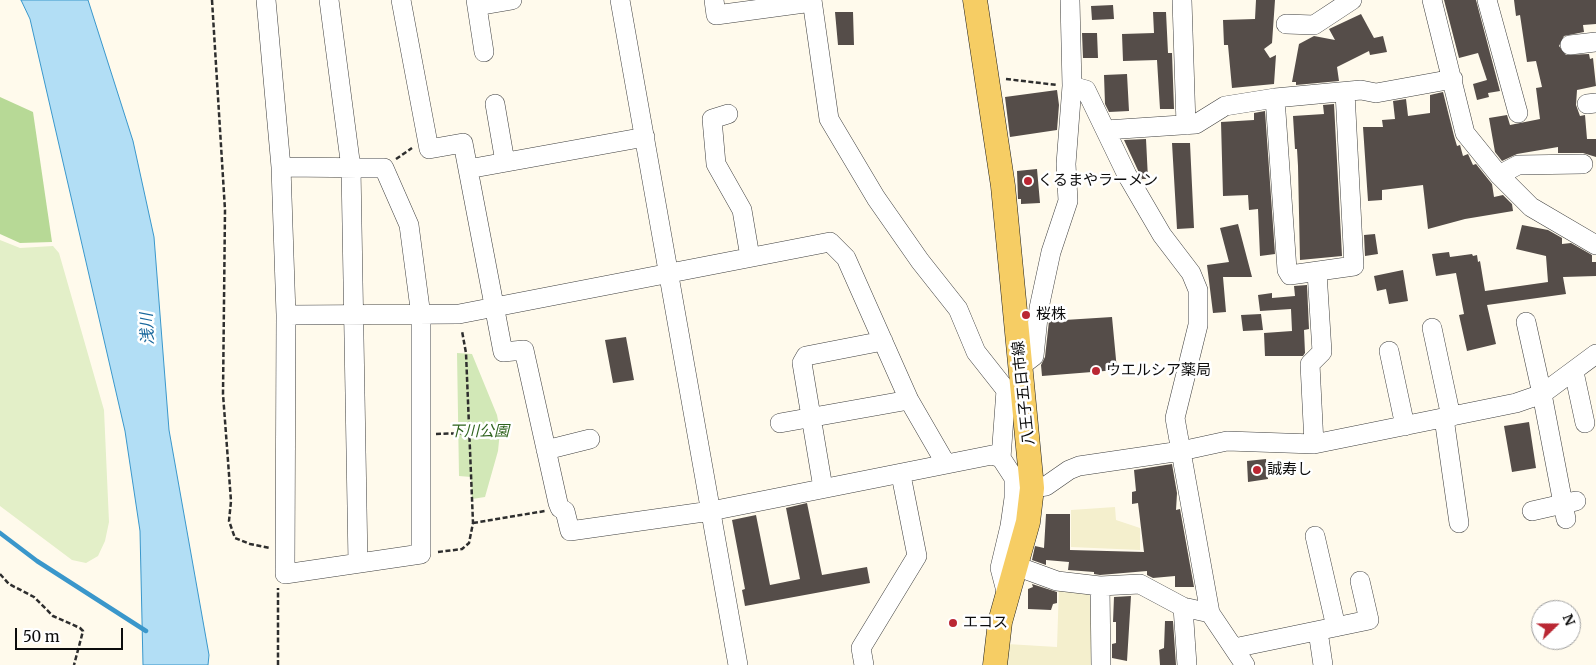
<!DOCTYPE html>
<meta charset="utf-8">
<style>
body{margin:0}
#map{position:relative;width:1596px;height:665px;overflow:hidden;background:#fffaec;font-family:Merriweather,serif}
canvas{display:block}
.north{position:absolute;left:1531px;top:600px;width:50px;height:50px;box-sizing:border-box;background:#fff;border:1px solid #9e9e9e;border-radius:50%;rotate:68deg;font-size:14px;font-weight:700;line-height:20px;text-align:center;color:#0c0c0c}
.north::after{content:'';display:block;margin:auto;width:18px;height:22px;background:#ba2733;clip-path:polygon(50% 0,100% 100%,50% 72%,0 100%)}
.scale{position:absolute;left:15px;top:628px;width:108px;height:22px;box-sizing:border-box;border:2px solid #0c0c0c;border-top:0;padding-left:6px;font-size:15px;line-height:18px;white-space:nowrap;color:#0c0c0c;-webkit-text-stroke:4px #fff;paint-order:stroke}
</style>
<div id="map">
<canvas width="1596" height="665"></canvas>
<div class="north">N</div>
<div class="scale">50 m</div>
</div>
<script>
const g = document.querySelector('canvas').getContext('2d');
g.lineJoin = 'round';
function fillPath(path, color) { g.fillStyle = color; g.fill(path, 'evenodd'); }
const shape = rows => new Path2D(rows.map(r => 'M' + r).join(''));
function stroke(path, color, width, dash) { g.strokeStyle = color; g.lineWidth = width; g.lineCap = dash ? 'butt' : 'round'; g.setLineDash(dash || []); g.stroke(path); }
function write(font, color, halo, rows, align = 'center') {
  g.font = font + ' Merriweather,"Noto Sans JP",serif'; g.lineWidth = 5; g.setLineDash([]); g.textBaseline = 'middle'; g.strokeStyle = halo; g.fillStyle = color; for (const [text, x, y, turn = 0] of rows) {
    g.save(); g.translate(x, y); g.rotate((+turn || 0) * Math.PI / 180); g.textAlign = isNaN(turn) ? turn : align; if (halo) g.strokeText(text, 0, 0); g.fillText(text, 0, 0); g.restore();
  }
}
const farmland = shape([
 [1115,507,1116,520,1140,528,1140,550,1071,547,1071,510],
 [1059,586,1096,588,1094,665,1006,665,1007,644,1057,647]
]);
const green = shape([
 [457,353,472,354,497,415,500,431,498,451,485,497,472,499,471,477,459,476]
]);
const forest = shape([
 [0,97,33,112,52,242,20,243,0,234]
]);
const pitch = shape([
 [0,240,20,248,53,246,59,253,104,410,109,522,105,541,98,556,86,563,72,560,0,506]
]);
const water = shape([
 [21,0,88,0,133,141,154,237,169,430,209,655,208,665,143,665,140,531,125,431,30,19,21,0]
]);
const stream = shape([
 [0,533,37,561,146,631]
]);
const building = shape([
 [1256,0,1275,0,1272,43,1264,49,1270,58,1276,55,1274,84,1232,88,1228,45,1224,45,1223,20,1255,19],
 [1444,0,1476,0,1500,91,1488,93,1489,97,1477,100,1473,84,1487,80,1478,53,1459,58],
 [1514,0,1596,0,1596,24,1583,25,1584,32,1564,36,1559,46,1566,55,1589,54,1590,59,1593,58,1596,86,1577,90,1576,105,1580,116,1585,115,1587,139,1596,139,1596,157,1583,153,1558,153,1558,147,1517,154,1502,161,1495,152,1489,118,1507,115,1510,125,1540,119,1536,88,1542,87,1536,61,1527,62,1520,15,1516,16],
 [1113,5,1114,19,1092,20,1091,6],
 [835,12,853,12,854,45,838,45],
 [1153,12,1166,12,1168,53,1172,53,1174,109,1160,109,1157,60,1123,61,1122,34,1154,33],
 [1361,14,1374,38,1383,36,1387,52,1370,55,1369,51,1337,67,1339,81,1296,85,1296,82,1292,82,1299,44,1314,36,1335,40,1329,29],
 [1082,33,1097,33,1098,58,1083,58],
 [1127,74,1129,111,1109,112,1105,104,1104,75],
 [1057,90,1059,105,1057,130,1010,137,1005,97],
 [1443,92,1454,136,1457,146,1460,145,1463,156,1468,154,1473,165,1476,164,1492,184,1494,197,1503,195,1512,204,1513,211,1465,219,1428,229,1423,185,1382,190,1382,200,1368,201,1363,127,1383,127,1382,120,1395,119,1393,101,1406,99,1408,116,1430,113,1430,95],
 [1334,104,1342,256,1300,260,1298,166,1297,149,1295,149,1293,116,1324,114,1323,105],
 [1265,111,1275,254,1260,256,1258,209,1249,210,1248,195,1223,196,1221,122,1254,120,1254,113],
 [1146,139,1148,179,1142,179,1124,140],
 [1172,143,1190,143,1194,228,1177,229],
 [1037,169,1040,203,1021,204,1021,199,1018,199,1017,171],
 [1238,224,1252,277,1223,277,1226,312,1213,313,1207,265,1229,262,1220,228],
 [1522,225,1548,230,1562,238,1562,244,1571,243,1592,255,1592,262,1596,262,1596,276,1563,277,1566,294,1487,305,1496,344,1467,351,1459,315,1464,314,1456,273,1436,276,1432,254,1449,252,1450,257,1472,254,1473,256,1477,255,1478,262,1480,261,1485,291,1548,282,1546,256,1516,249],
 [1375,234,1378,254,1365,256,1364,235],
 [1403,270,1408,301,1389,304,1386,289,1377,291,1374,276],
 [1307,285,1309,329,1304,330,1305,353,1303,356,1265,356,1264,333,1292,331,1291,309,1260,311,1258,295,1272,293,1272,298,1295,296,1294,286],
 [1261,314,1263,330,1243,331,1241,315],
 [1112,317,1117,370,1042,376,1041,365,1045,357,1049,321],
 [626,337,634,380,613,383,605,340],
 [1529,422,1536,468,1512,472,1504,426],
 [1266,459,1268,479,1248,482,1247,461],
 [1172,464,1177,493,1176,510,1180,509,1194,587,1175,587,1175,576,1153,578,1147,575,1147,571,1100,575,1094,574,1094,572,1068,570,1069,562,1046,560,1046,565,1032,560,1035,546,1044,548,1046,514,1070,514,1070,550,1144,552,1138,503,1132,504,1132,492,1136,491,1134,470],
 [807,503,822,575,867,567,870,583,745,606,742,590,745,589,732,520,756,515,770,585,800,579,786,508],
 [1032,584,1057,592,1057,603,1053,604,1051,610,1028,609,1028,589,1033,587],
 [1131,596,1127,661,1112,658,1112,644,1116,643,1116,622,1113,622,1114,597],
 [1165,621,1173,621,1176,665,1160,665,1159,650,1164,648]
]);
const path = shape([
 [212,0,225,210,223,394,231,501,229,521,235,538,250,544,270,548],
 [1006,79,1057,85],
 [396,159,412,148],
 [436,434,469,433],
 [473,523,545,511],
 [438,552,462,549,469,543,473,523,466,353,462,331],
 [0,574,9,584,34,597,53,616,80,628,83,631,74,665],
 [278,665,278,588]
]);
const minor = shape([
 [266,0,281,167,286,315,285,574,421,554,421,316,409,225,384,168,281,167],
 [329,0,351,168,358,563],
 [401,0,429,149,463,143,503,352,524,350,558,503,560,508,565,511,570,531,711,511,992,455,1001,458,1014,478,1014,498,1010,526,1000,568,1007,595],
 [476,0,484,52],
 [620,0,738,665],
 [714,0,716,15,812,2],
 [812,0,829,119,876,198,920,261,958,309,976,352,1006,390,1024,393],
 [1182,0,1186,125],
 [1432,0,1465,133,1499,175,1531,207,1596,245],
 [1487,0,1518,113],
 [477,6,512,0],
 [1286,24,1314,25,1352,0],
 [1570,45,1596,42],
 [1072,86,1086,90,1127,175,1162,235,1191,273,1198,290,1198,325,1175,418,1210,613,1245,665],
 [1275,98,1287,270,1290,275,1354,266,1345,92],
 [495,104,505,162],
 [1587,104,1596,103],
 [728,114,712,119,716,164,742,210,750,257],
 [1106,130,1196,124,1225,106,1275,98,1361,90,1376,93,1453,79],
 [468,169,645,137],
 [1499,175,1518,165,1583,164],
 [286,315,459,314,830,242,846,258,909,400,946,464],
 [1526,322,1542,394,1566,519],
 [1432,328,1451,417],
 [1389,351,1405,426],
 [1021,366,1034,356,1039,308,1051,252,1068,201,1066,164,1072,86,1070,0],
 [1574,372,1585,423],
 [1444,418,1459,523],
 [780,423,909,400],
 [1314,444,1310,364,1322,352,1317,272],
 [546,450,590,439],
 [1001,458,1006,390],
 [823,488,802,363,806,356,883,341],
 [1032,488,1046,486,1069,470,1079,466,1181,451,1227,441,1314,444,1516,403,1542,394,1596,354],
 [1532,511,1576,501],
 [1315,536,1336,627],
 [1016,566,1057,581,1100,586],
 [1183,607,1187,665],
 [1318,631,1323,665],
 [1234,648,1369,620,1360,581],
 [864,665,861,648,917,556,901,475],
 [1101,665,1100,586,1140,584,1183,607,1210,613]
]);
const major = shape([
 [975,0,1003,186,1032,488,1028,522,1000,622,995,665]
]);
const markers = [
 [1028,181,5,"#ba2733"],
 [1026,315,5,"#ba2733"],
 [1096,371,5,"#ba2733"],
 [1257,470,5,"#ba2733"],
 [953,623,5,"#ba2733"]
];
const poiNames = [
 ["くるまやラーメン",1038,181],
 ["桜株",1036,315],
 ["ウエルシア薬局",1106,371],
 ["誠寿し",1267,470],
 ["エコス",963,623]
];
const streetNames = [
 ["八王子五日市線",1024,393,-96]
];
const parkNames = [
 ["下川公園",479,432]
];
const waterNames = [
 ["浅川",148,329,-93]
];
fillPath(farmland, '#f4efcd');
fillPath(green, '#d2e8b7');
fillPath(forest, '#b7d996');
fillPath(pitch, '#e3efc8');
fillPath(water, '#b2def5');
stroke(water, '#3a97cb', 1);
stroke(stream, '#3a97cb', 4.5);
fillPath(building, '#554d49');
stroke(minor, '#3f3f3f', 20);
stroke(major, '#1d1d1d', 25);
stroke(path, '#2e2e2e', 2.5, [5, 2.5]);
stroke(minor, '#fff', 19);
stroke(major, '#f6cd64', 24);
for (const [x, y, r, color] of markers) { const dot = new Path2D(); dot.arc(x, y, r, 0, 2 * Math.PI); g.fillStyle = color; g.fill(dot); stroke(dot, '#fff', 2); }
write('15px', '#0c0c0c', '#fff', poiNames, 'left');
write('15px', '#0c0c0c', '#fff', streetNames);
write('italic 15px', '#2f631e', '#fff', parkNames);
write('italic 16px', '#18679c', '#fff', waterNames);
</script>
